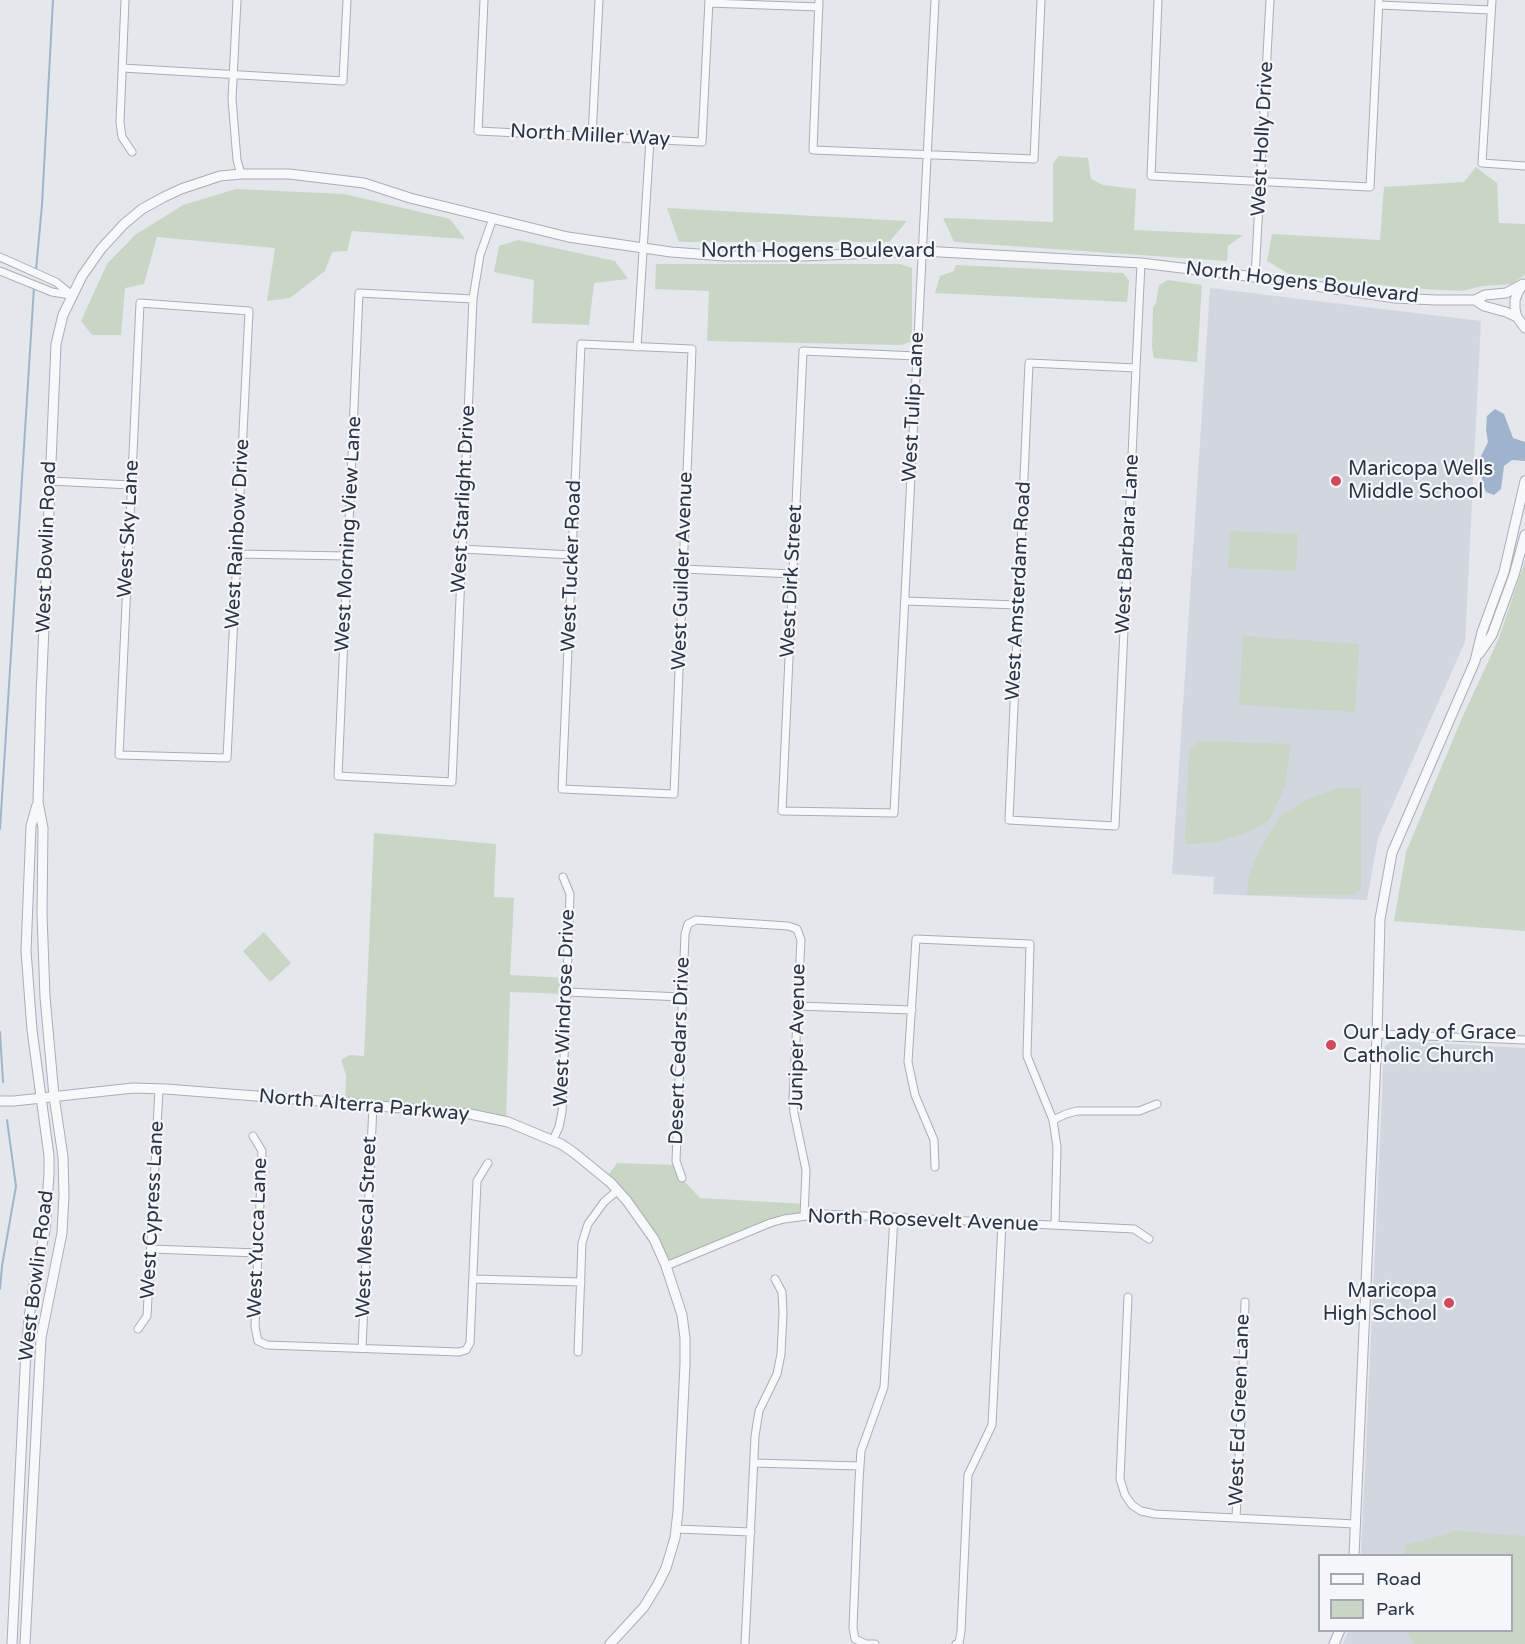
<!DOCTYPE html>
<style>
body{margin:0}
#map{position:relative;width:1525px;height:1644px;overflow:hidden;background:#e4e7ec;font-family:"Varela Round",sans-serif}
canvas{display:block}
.legend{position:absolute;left:1318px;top:1554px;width:195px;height:78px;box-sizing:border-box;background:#f4f6f9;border:2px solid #a4a8b1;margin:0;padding:8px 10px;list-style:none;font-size:18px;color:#2b3445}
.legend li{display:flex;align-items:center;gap:12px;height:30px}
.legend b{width:30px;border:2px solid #a4a8b1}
</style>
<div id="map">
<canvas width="1525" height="1644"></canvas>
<ul class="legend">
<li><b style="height:8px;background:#f7f8fa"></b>Road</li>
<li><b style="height:16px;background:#c9d6c5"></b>Park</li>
</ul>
</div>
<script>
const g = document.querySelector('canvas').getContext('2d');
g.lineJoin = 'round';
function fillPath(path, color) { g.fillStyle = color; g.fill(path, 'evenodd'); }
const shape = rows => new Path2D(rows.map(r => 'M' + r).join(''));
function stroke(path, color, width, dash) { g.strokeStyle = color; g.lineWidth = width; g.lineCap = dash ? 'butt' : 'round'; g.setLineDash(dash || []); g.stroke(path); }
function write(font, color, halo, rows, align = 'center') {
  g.font = font + ' "Varela Round",sans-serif'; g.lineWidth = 4.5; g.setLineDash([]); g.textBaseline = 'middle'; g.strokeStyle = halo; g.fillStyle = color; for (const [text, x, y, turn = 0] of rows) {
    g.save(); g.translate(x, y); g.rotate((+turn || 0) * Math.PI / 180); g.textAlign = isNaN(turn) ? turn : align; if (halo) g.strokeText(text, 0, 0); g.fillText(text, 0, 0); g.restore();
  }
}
const built = shape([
 [1210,288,1481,321,1465,642,1378,838,1367,900,1213,894,1214,877,1172,874],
 [1395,1041,1525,1048,1525,1644,1343,1644,1348,1631,1512,1630,1512,1556,1361,1555,1384,1050,1385,1046,1390,1042]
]);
const green = shape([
 [1059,156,1088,158,1091,179,1103,185,1136,189,1134,230,1243,235,1228,246,1227,261,954,242,943,218,1053,222,1053,163],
 [1476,167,1497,183,1499,223,1525,224,1525,275,1512,284,1482,286,1462,291,1406,288,1289,274,1267,261,1272,234,1380,240,1384,187,1464,182],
 [236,189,344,194,450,219,465,239,352,231,347,251,332,252,325,271,290,298,267,301,275,248,157,237,144,284,125,288,121,335,92,335,81,321,107,264,135,235,183,205],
 [667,208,907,221,889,242,679,242],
 [518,240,615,261,628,279,594,283,589,325,532,323,534,280,494,272,499,246],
 [656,264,900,264,912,268,912,341,902,345,707,341,709,291,655,289],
 [956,265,1123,273,1129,281,1127,302,935,293,940,276,954,271],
 [1168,280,1202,285,1197,362,1154,358,1152,348,1153,307,1156,303,1159,285],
 [1230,531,1298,534,1296,571,1228,568],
 [1525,561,1525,931,1394,921,1406,852,1462,718,1499,638],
 [1243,636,1359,644,1355,712,1239,705],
 [1200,741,1291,744,1285,786,1269,821,1246,833,1212,843,1185,844,1189,750],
 [1339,788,1361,788,1361,889,1354,895,1247,895,1249,876,1261,847,1279,817,1309,798],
 [374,833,496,844,494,897,514,898,510,975,567,978,566,994,510,992,506,1121,345,1103,346,1075,341,1060,350,1055,364,1056],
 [264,932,291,963,270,982,243,951],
 [617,1163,677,1165,682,1179,700,1198,805,1204,804,1216,784,1219,666,1266,654,1239,606,1178],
 [1457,1531,1525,1536,1525,1644,1414,1644,1406,1631,1512,1630,1512,1556,1404,1555,1405,1545]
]);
const water = shape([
 [1495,409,1504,414,1513,438,1525,442,1525,461,1512,460,1504,466,1501,489,1494,495,1486,492,1483,484,1479,460,1488,442,1486,430,1487,416]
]);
const stream = shape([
 [36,270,42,205,53,0],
 [0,829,34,287],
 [0,1032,3,1082],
 [0,1289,2,1266,16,1186,7,1120]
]);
const minor = shape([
 [125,0,120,122,122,137,132,152],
 [237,0,232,99,237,160,241,174],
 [484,0,478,131,702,142,709,0],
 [819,0,813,150,1034,159,1041,0],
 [1158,0,1151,176,1370,187,1379,0],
 [1492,0,1482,163,1525,166],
 [709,3,819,7],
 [1379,5,1491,10],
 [122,68,343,81,347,0],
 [592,136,599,0],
 [0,257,56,282,72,295],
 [0,271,52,292,71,295],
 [1255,277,1270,0],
 [473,299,359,293,338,776,452,782,473,299,474,292,480,255,493,218],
 [140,303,249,311,227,758,119,755,140,303],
 [581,344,692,349,674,794,562,789,581,344],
 [637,347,650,139],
 [917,356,803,351,782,811,894,813,935,0],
 [1136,368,1029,363,1009,820,1115,826,1136,368,1141,263],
 [50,481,131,485],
 [462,549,572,555],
 [237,554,348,556],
 [683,569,793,574],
 [905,601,1018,605],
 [566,992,682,997],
 [797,1006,912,1010],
 [1377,1034,1525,1040],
 [1053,1120,1066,1114,1077,1111,1139,1111,1157,1104],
 [253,1136,262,1151,255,1327,258,1341,267,1345,459,1352,466,1350,470,1343,477,1181,488,1163],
 [553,1140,559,1127,562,1112,567,978,570,894,563,877],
 [935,1167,934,1140,915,1095,908,1062,916,939,1030,944,1027,1056,1053,1120,1057,1147,1055,1225],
 [682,1178,676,1161,685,934,688,924,696,920,788,926,797,929,801,940,793,1099,794,1113,806,1170,804,1216],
 [151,1249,258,1253],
 [666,1266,770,1223,784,1219,822,1214,1134,1229,1149,1239],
 [473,1279,581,1282],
 [1128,1297,1120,1479,1125,1495,1132,1505,1141,1511,1155,1514,1355,1524],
 [138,1329,147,1316,159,1089],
 [362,1348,373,1105],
 [578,1352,582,1243,588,1224,604,1202,618,1190],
 [754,1463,860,1466],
 [1236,1518,1242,1397,1245,1302],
 [677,1529,751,1532],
 [745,1644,755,1436,759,1411,777,1374,781,1354,783,1313,782,1292,775,1279],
 [875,1644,866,1644,855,1639,853,1628,859,1481,861,1451,884,1387,894,1217],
 [956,1644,959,1643,961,1632,968,1475,992,1425,1002,1223]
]);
const tertiary = shape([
 [1523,284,1518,292,1515,300,1515,309,1517,317,1525,328],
 [1475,300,1484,306,1506,312,1517,317],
 [1479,654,1492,635,1514,575,1525,535],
 [0,1101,14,1101,133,1088,166,1089,345,1103,470,1114,508,1122,561,1144,573,1152,611,1183,627,1201,654,1239,666,1266,682,1315,685,1338,685,1364,678,1511,675,1538,666,1568,658,1584,644,1607,610,1644],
 [1354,1556,1377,1034,1380,919,1392,853,1475,661,1482,632,1504,572,1525,481],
 [12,1644,26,1349,31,1301,45,1230,49,1174,49,1156,32,1030,26,951,31,826,37,805],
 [25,1644,41,1338,62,1233,64,1195,63,1157,54,1096,45,997,42,914,43,828,38,802,41,697,56,344,63,315,82,276,101,249,124,224,142,209,164,197,181,189,220,176,241,174,289,174,364,183,410,198,568,237,671,252,725,256,803,256,922,251,1141,263,1255,277,1395,298,1436,300,1475,300,1485,295,1506,293,1523,284],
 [1334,1644,1340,1630]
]);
const markers = [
 [1336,481,6,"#d1495b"],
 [1331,1045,6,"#d1495b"],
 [1449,1303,6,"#d1495b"]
];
const streetNames = [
 ["North Miller Way",590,136,3],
 ["West Holly Drive",1263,139,-87],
 ["North Hogens Boulevard",818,252],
 ["North Hogens Boulevard",1302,283,7],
 ["West Tulip Lane",914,407,-87],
 ["West Starlight Drive",464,499,-87],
 ["West Sky Lane",129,529,-87],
 ["West Rainbow Drive",238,534,-87],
 ["West Morning View Lane",349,534,-87],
 ["West Barbara Lane",1128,544,-87],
 ["West Bowlin Road",47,547,-88],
 ["West Tucker Road",572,566,-88],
 ["West Guilder Avenue",683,571,-88],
 ["West Dirk Street",792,581,-87],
 ["West Amsterdam Road",1019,591,-87],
 ["West Windrose Drive",565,1008,-88],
 ["Juniper Avenue",798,1037,-89],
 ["Desert Cedars Drive",680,1051,-88],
 ["North Alterra Parkway",364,1106,5],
 ["West Cypress Lane",153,1210,-87],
 ["North Roosevelt Avenue",923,1221,2],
 ["West Mescal Street",367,1227,-88],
 ["West Yucca Lane",258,1238,-88],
 ["West Bowlin Road",37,1276,-83],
 ["West Ed Green Lane",1240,1410,-88]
];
const poiNames = [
 ["Maricopa Wells",1348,470],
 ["Middle School",1348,493],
 ["Our Lady of Grace",1343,1034],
 ["Catholic Church",1343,1057],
 ["Maricopa",1437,1292,"right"],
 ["High School",1437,1315,"right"]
];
fillPath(built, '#d2d6de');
fillPath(green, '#c9d6c5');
fillPath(water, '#9fb4cc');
stroke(stream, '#9fb4cc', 2);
stroke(minor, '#a9aeb7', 9);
stroke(tertiary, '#a9aeb7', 11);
stroke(minor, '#f7f8fa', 7);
stroke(tertiary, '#f7f8fa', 9);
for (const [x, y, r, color] of markers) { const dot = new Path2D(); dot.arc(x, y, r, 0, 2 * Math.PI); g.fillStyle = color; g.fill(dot); stroke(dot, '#f4f6f9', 2); }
write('20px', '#2b3445', '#f4f6f9', streetNames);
write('20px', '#2b3445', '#f4f6f9', poiNames, 'left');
</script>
